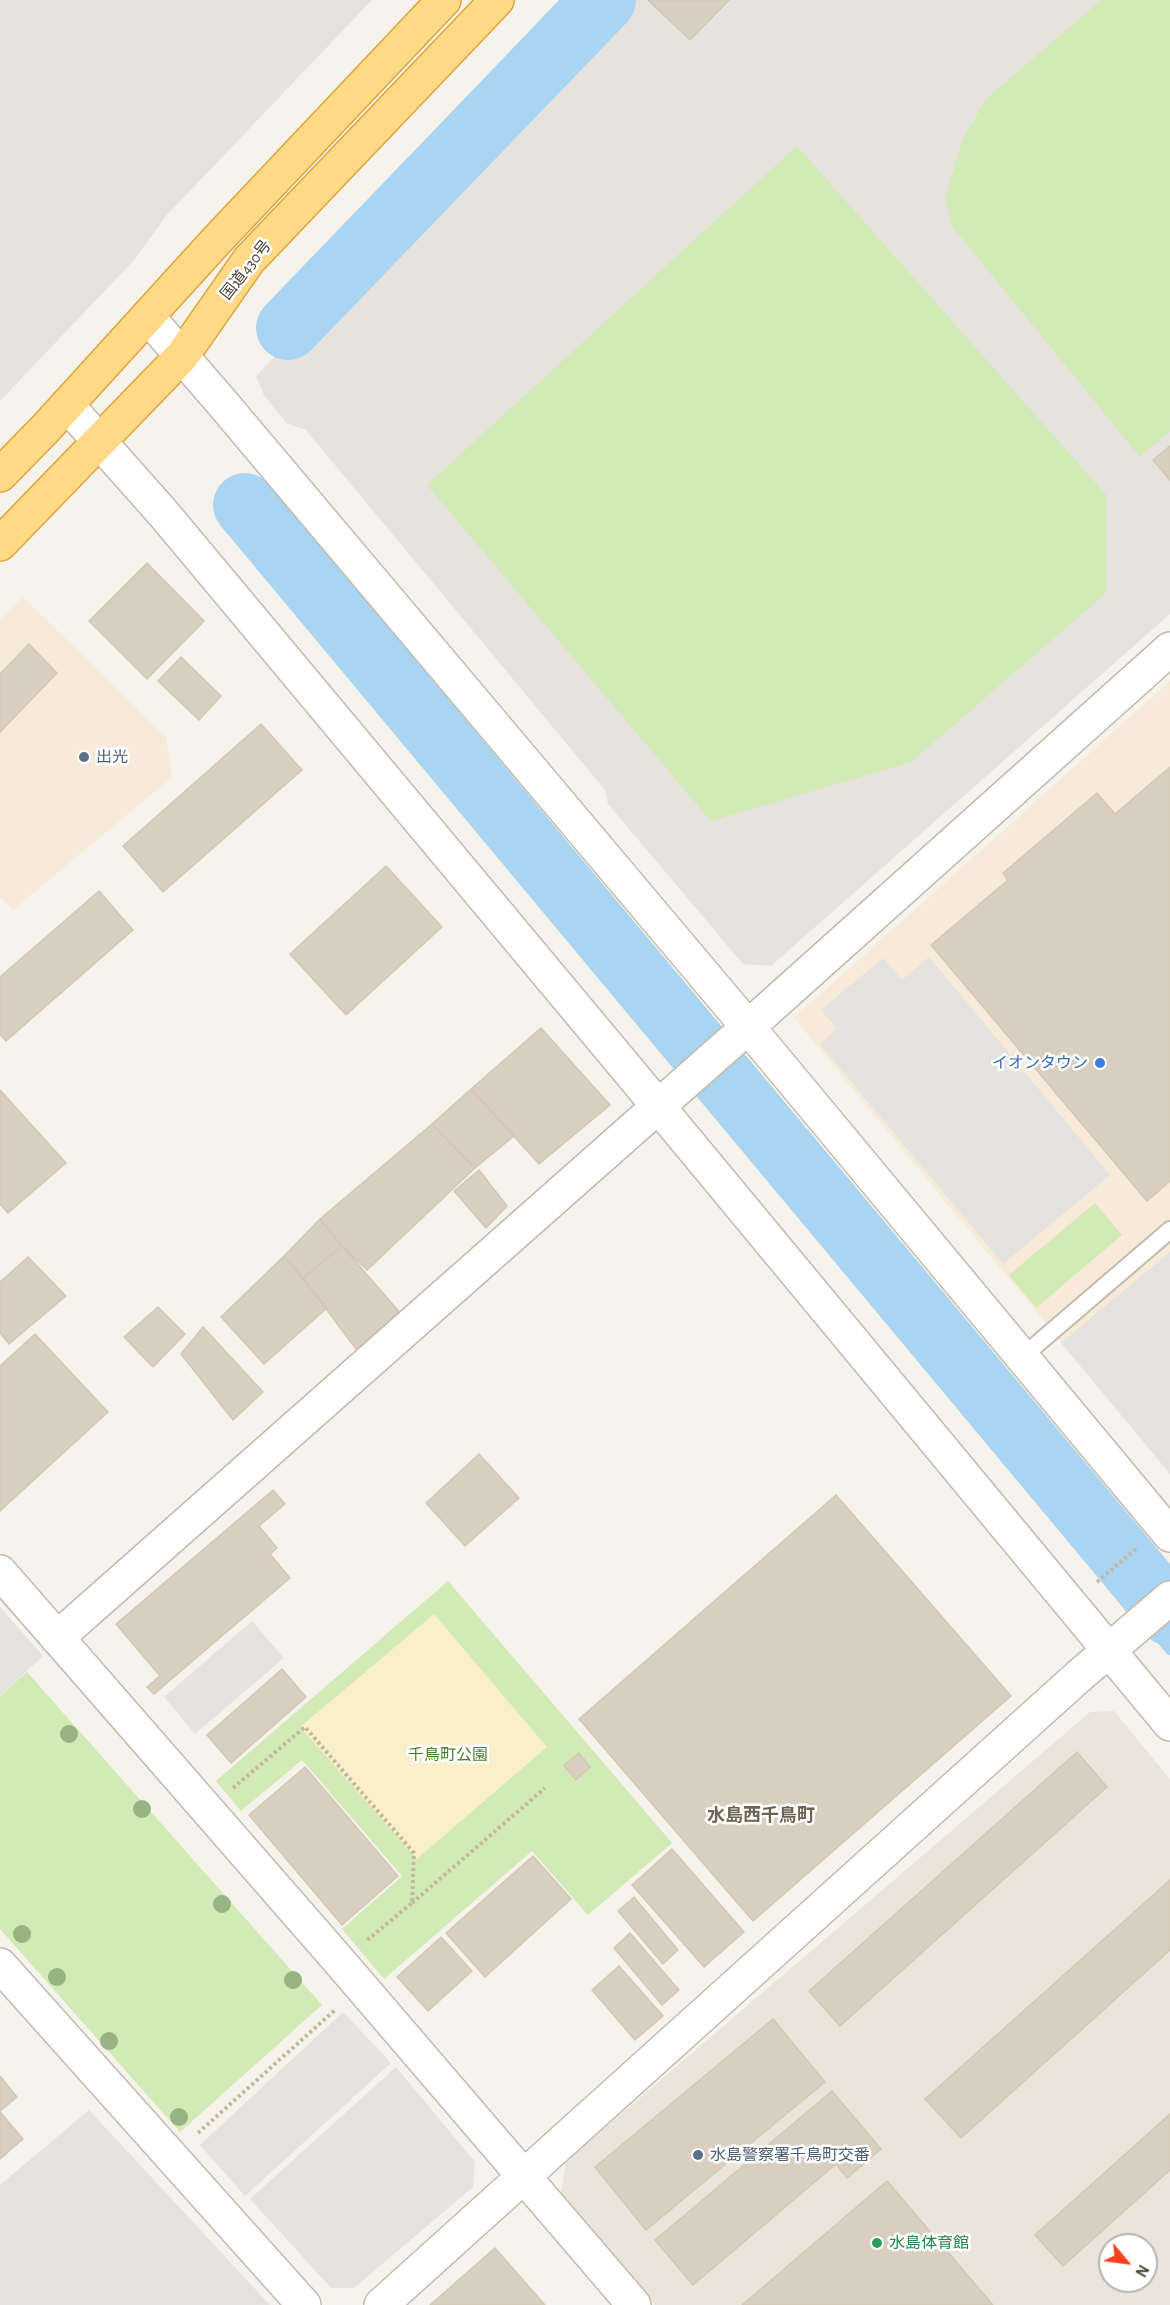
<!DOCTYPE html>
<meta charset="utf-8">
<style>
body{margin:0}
#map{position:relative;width:1170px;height:2305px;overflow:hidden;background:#f6f3ec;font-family:"Alegreya Sans",sans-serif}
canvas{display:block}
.north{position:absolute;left:1098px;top:2233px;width:60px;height:60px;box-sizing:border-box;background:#fff;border:2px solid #b7b4b0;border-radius:50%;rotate:119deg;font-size:16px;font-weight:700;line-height:24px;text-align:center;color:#4b4439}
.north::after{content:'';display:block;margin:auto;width:21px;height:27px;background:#fc3f1d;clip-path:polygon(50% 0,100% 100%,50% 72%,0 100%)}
</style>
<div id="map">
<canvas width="1170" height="2305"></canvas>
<div class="north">N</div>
</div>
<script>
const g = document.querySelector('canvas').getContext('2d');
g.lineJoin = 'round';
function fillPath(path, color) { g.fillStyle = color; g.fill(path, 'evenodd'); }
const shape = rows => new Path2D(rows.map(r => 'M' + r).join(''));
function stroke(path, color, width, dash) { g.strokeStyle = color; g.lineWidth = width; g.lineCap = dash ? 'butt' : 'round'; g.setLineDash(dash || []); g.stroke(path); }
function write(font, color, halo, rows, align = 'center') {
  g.font = font + ' "Alegreya Sans","Noto Sans JP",sans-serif'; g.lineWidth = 5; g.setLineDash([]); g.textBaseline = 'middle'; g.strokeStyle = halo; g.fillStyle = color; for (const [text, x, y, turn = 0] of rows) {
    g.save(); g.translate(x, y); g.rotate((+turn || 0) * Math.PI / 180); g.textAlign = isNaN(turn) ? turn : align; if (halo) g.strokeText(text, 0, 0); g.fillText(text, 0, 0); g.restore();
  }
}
const residential = shape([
 [1114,1711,1170,1779,1170,2305,655,2305,561,2194,566,2161,1090,1712],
 [1110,2245,1146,2245,1146,2281,1110,2281]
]);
const commercial = shape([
 [23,597,166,737,172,777,13,910,0,897,0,620],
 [1170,681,1170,1474,794,1018]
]);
const industrial = shape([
 [0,0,372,0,166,216,135,259,0,401],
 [619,0,1170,0,1170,614,771,966,743,964,608,804,605,790,306,430,286,423,264,395,256,376]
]);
const green = shape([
 [1101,0,1170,0,1170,431,1140,457,952,226,945,197,963,139,986,99],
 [797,146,1106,495,1106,593,911,762,711,821,427,485],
 [1095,1203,1122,1235,1036,1308,1009,1275],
 [448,1581,672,1843,588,1915,532,1851,384,1979,342,1929,402,1876,302,1760,241,1811,216,1781],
 [27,1672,322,2005,180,2132,0,1929,0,1696]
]);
const sand = shape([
 [434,1614,547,1747,417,1859,300,1727]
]);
const parking = shape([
 [929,957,1110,1175,1003,1264,820,1044,837,1029,821,1010,883,958,902,980],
 [1170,1252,1170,1474,1061,1343],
 [0,1607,43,1656,0,1696],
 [252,1621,284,1658,195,1734,164,1697],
 [343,2012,391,2063,245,2196,200,2145],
 [396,2067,475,2162,473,2187,354,2288,331,2288,250,2199],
 [89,2110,270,2305,0,2305,0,2185]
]);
const stream = shape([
 [270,310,566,0],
 [230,517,1170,1650]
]);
const river = shape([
 [288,328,604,0],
 [245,505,1170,1614]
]);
const building = shape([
 [648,0,729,0,690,40,648,0],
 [1170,446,1170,480,1153,460,1170,446],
 [147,563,204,621,147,679,89,621,147,563],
 [29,644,57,673,0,732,0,674,29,644],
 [181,657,221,696,199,720,158,681,181,657],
 [261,724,302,770,163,892,123,846,261,724],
 [1170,767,1170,1181,1147,1201,931,945,1008,880,1003,873,1097,793,1115,814,1170,767],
 [386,866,442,927,346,1015,290,954,386,866],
 [99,891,133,930,6,1041,0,1034,0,977,99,891],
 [541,1028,610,1105,539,1164,471,1089,541,1028],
 [471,1089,514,1136,475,1168,432,1124,471,1089],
 [0,1090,66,1163,8,1213,0,1204,0,1090],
 [432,1124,475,1168,367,1270,342,1246,320,1219,432,1124],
 [479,1170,507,1206,486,1228,454,1191,479,1170],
 [320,1219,342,1246,303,1278,284,1256,320,1219],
 [342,1246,402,1315,356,1349,303,1278,342,1246],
 [284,1256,327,1308,264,1364,221,1317,284,1256],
 [28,1257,66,1296,9,1344,0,1333,0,1282,28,1257],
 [158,1307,185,1334,153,1367,124,1337,158,1307],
 [203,1327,263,1392,233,1420,181,1354,203,1327],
 [35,1334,108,1412,0,1511,0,1366,35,1334],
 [479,1454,519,1498,465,1546,426,1503,479,1454],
 [273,1490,285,1504,259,1526,277,1548,270,1554,290,1578,154,1694,147,1687,160,1676,116,1624,273,1490],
 [836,1495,1011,1696,753,1921,579,1719,836,1495],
 [282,1669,306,1697,231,1763,207,1735,282,1669],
 [1077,1752,1107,1787,840,2026,809,1991,1077,1752],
 [579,1753,590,1767,576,1780,564,1765,579,1753],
 [305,1767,398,1876,342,1925,249,1815,305,1767],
 [672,1849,744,1932,704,1967,632,1885,672,1849],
 [533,1856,571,1899,485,1977,446,1933,533,1856],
 [1170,1880,1170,1950,961,2138,925,2099,1170,1880],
 [634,1897,678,1950,663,1964,618,1911,634,1897],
 [630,1933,679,1990,662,2005,614,1948,630,1933],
 [441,1937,472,1971,428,2011,397,1977,441,1937],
 [619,1966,663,2016,635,2040,592,1990,619,1966],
 [773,2019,825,2082,646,2230,595,2167,773,2019],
 [0,2076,17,2097,0,2111,0,2076],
 [832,2091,881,2149,847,2178,836,2164,693,2285,655,2240,832,2091],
 [0,2112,23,2139,0,2159,0,2112],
 [1170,2114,1170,2170,1063,2266,1035,2235,1170,2114],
 [887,2181,993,2305,742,2305,887,2181],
 [495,2248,545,2305,430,2305,495,2248]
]);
const path = shape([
 [1097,1582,1137,1548],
 [233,1788,305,1727,414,1853,412,1903,366,1941],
 [412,1903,545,1788],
 [198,2133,335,2010]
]);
const service = shape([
 [1022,1357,1170,1230]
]);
const minor = shape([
 [0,1572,340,1962,634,2305],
 [57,1638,748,1027],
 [0,1965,304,2305],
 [381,2305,1079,1676,1170,1598]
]);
const tertiary = shape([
 [148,317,224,405,748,1027,1170,1535],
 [67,405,163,513,638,1082,1170,1724],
 [748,1027,1170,649]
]);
const trunk = shape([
 [0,475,45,429,217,240,444,0],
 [0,544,182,356,249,260,497,0]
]);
const trees = [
 [69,1734],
 [142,1809],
 [222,1904],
 [22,1934],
 [57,1977],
 [293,1980],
 [109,2041],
 [179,2117]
];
const markers = [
 [84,757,6,"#5c6f8a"],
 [1100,1063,6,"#3f7fe0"],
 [698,2155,6,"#5c6f8a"],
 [877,2243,6,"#2e9e5b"]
];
const streetNames = [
 ["国道430号",246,270,-52]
];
const serviceNames = [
 ["出光",96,757],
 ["水島警察署千鳥町交番",710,2155]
];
const shopNames = [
 ["イオンタウン",1088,1063]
];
const parkNames = [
 ["千鳥町公園",448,1755]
];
const leisureNames = [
 ["水島体育館",889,2243]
];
const neighbourhoodNames = [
 ["水島西千鳥町",761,1816]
];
fillPath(residential, '#eae5da');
fillPath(commercial, '#f7ead8');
fillPath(industrial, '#e6e2dd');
fillPath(green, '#d2eab5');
fillPath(sand, '#f9efc9');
fillPath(parking, '#e5e3e0');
stroke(stream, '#a9d4f2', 10);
stroke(river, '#a9d4f2', 64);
fillPath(building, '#d8cfc1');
stroke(building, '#d3c7b4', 1.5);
stroke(service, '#c2bbae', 20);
stroke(minor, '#c2bbae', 36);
stroke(tertiary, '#c2bbae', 36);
stroke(trunk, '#e0a43c', 36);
stroke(path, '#c4b79f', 4, [3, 3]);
stroke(service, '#fff', 16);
stroke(minor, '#fff', 33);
stroke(tertiary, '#fff', 33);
stroke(trunk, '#ffd985', 33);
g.fillStyle = '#97b381';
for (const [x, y] of trees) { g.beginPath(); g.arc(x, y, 9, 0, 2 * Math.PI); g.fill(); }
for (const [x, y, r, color] of markers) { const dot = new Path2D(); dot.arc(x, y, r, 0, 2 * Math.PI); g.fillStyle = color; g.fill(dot); stroke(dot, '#fff', 2); }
write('16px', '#4b4439', '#fff', streetNames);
write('16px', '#4e5e75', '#fff', serviceNames, 'left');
write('16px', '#366cbe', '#fff', shopNames, 'right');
write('16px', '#4a7f2a', '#fff', parkNames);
write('16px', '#27864d', '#fff', leisureNames, 'left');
write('bold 18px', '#6e6250', '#fff', neighbourhoodNames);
</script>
